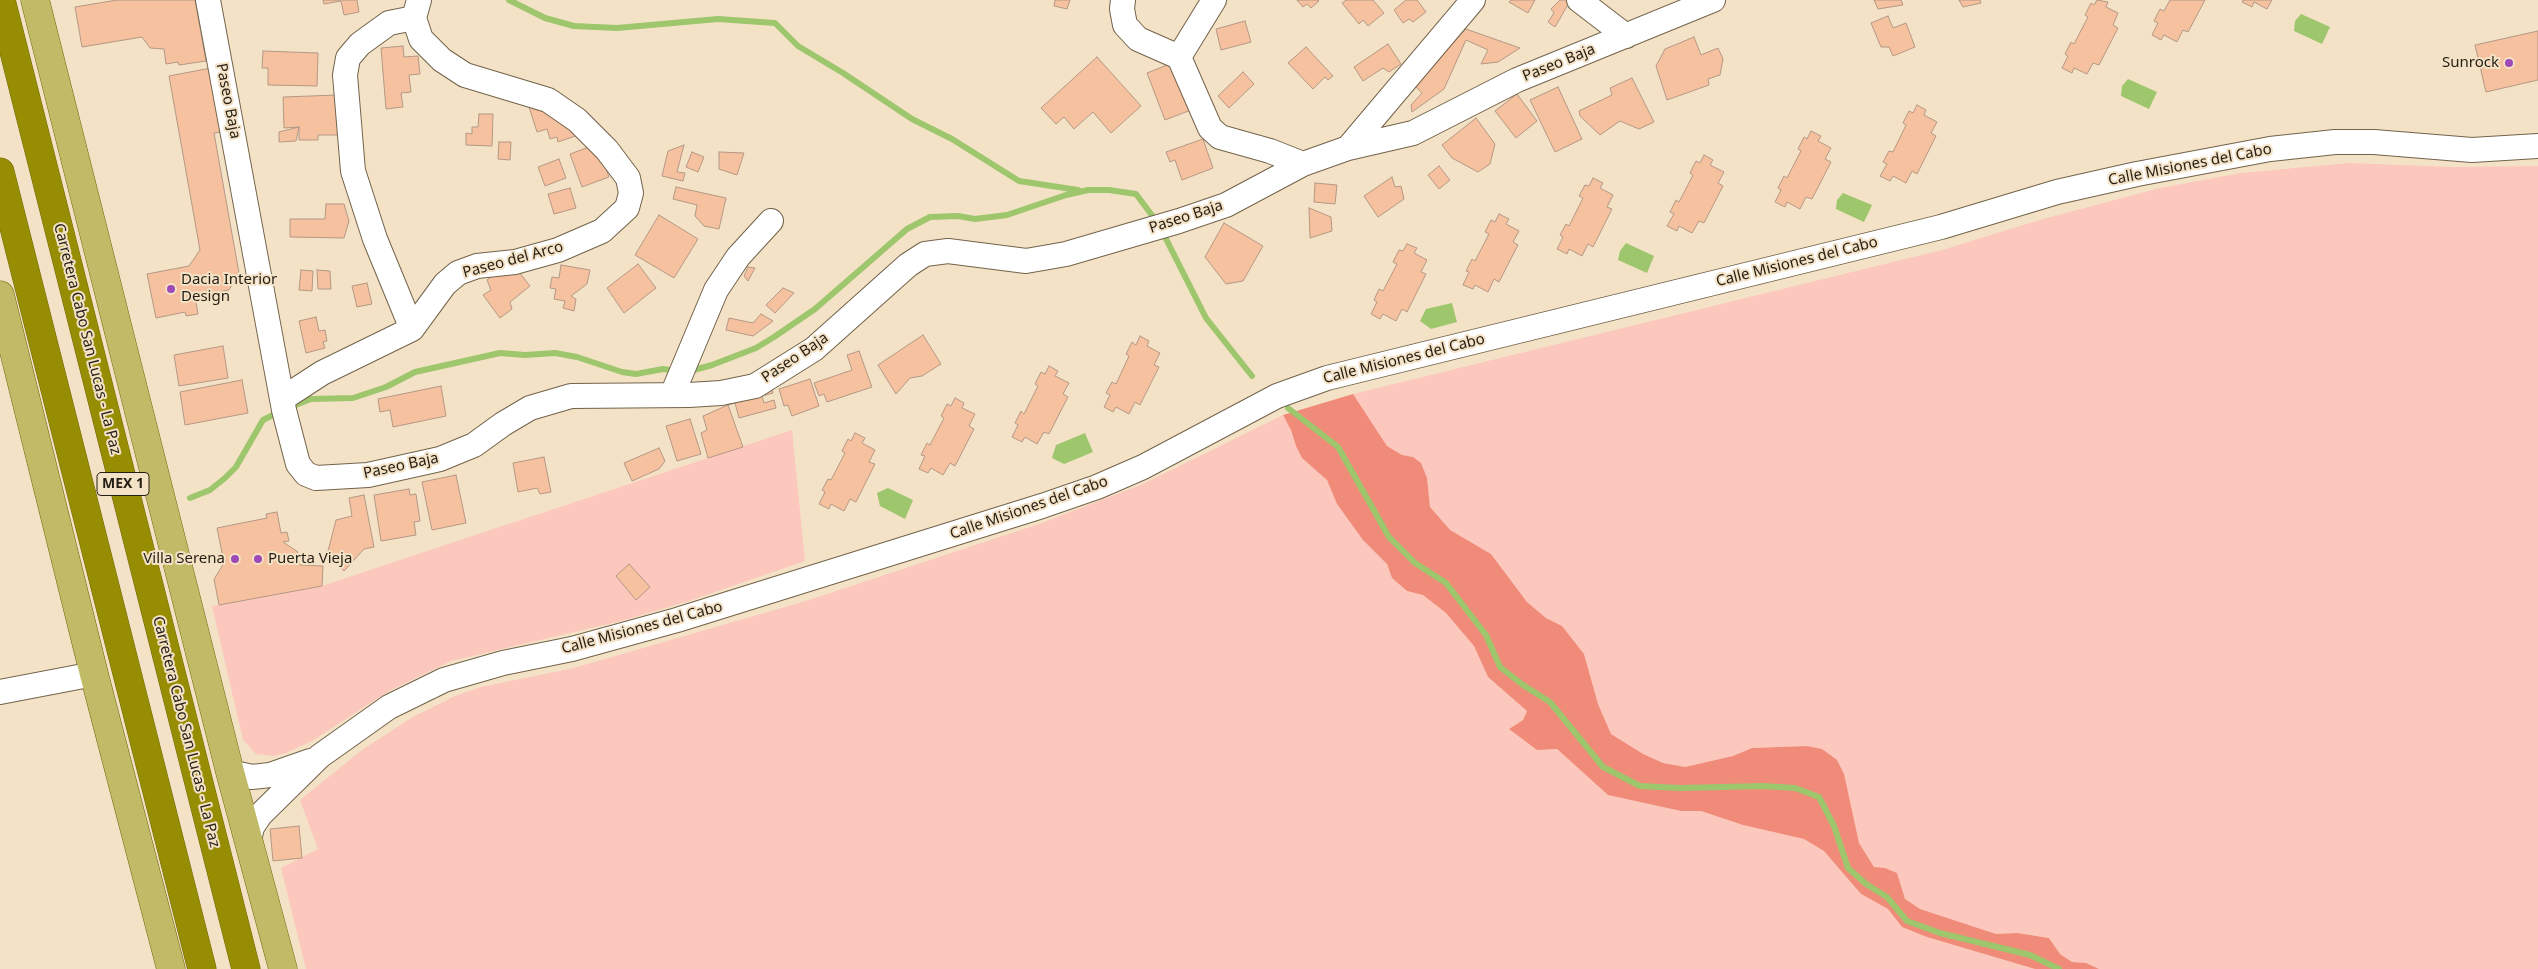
<!DOCTYPE html>
<style>
body{margin:0}
canvas{display:block;background:#f4e2c6}
</style>
<canvas width="2538" height="969"></canvas>
<script>
const g = document.querySelector('canvas').getContext('2d');
g.lineJoin = 'round';
function fillPath(path, color) { g.fillStyle = color; g.fill(path, 'evenodd'); }
const shape = rows => new Path2D(rows.map(r => 'M' + r).join(''));
function stroke(path, color, width, dash) { g.strokeStyle = color; g.lineWidth = width; g.lineCap = dash ? 'butt' : 'round'; g.setLineDash(dash || []); g.stroke(path); }
function write(font, color, halo, rows, align = 'center') {
  g.font = font + ' "Noto Sans",sans-serif'; g.lineWidth = 4; g.setLineDash([]); g.textBaseline = 'middle'; g.strokeStyle = halo; g.fillStyle = color; for (const [text, x, y, turn = 0] of rows) {
    g.save(); g.translate(x, y); g.rotate((+turn || 0) * Math.PI / 180); g.textAlign = isNaN(turn) ? turn : align; if (halo) g.strokeText(text, 0, 0); g.fillText(text, 0, 0); g.restore();
  }
}
const green = shape([
 [2349,163,2452,167,2538,166,2538,969,2099,969,2086,963,2072,962,2060,954,2049,938,2017,933,1996,934,1919,909,1905,899,1897,873,1885,868,1874,867,1859,843,1855,826,1822,749,1807,746,1752,748,1733,756,1685,767,1663,763,1642,754,1611,734,1598,704,1584,654,1562,626,1546,618,1527,602,1491,554,1450,531,1430,507,1427,478,1413,457,1402,455,1387,446,1353,394,1942,250,2043,219,2160,188,2241,173],
 [1283,415,1291,430,1296,446,1327,480,1337,504,1387,564,1392,578,1407,591,1423,595,1446,613,1474,646,1488,677,1527,711,1523,720,1509,729,1537,750,1557,749,1608,795,1681,811,1701,811,1743,825,1804,839,1824,851,1861,894,1888,909,1902,927,1927,937,2035,969,306,969,281,868,318,849,300,800,362,750,411,718,455,696,481,687,574,668,809,600,1039,524,1143,484],
 [792,430,805,561,686,602,621,621,451,661,389,691,312,741,286,753,274,756,256,754,243,740,212,606,322,586]
]);
const forest = shape([
 [1353,394,1387,446,1402,455,1413,457,1421,463,1427,478,1430,507,1450,530,1491,554,1527,602,1546,618,1562,626,1584,654,1598,704,1611,734,1643,754,1663,763,1685,767,1733,756,1752,748,1807,746,1822,749,1837,760,1844,774,1859,843,1874,867,1885,868,1897,873,1905,899,1920,909,1996,934,2017,933,2049,938,2060,954,2072,962,2086,963,2099,969,2035,969,1927,937,1902,927,1888,909,1861,894,1824,851,1804,839,1743,825,1701,811,1681,811,1608,795,1557,749,1537,750,1509,729,1523,720,1527,711,1488,677,1474,646,1446,613,1423,595,1407,591,1392,578,1387,564,1363,540,1337,504,1327,480,1302,458,1296,446,1291,430,1283,415]
]);
const water = shape([
 [2301,14,2330,27,2322,44,2294,31,2295,21],
 [2128,79,2157,92,2149,109,2121,96,2122,86],
 [1843,193,1872,205,1864,222,1836,209,1837,200],
 [1626,243,1654,256,1647,273,1618,260,1620,251],
 [1452,303,1457,322,1431,329,1420,321,1426,309],
 [1085,433,1093,452,1064,464,1052,458,1056,445],
 [888,488,913,500,905,519,880,506,877,493]
]);
const stream = shape([
 [509,0,545,18,574,26,617,28,718,19,775,23,798,46,843,73,912,119,952,139,1019,181,1078,190],
 [1162,231,1206,318,1252,376],
 [690,371,712,365,756,348,774,337,815,309,907,229,930,217,958,216,975,219,1007,215,1066,195,1088,190,1109,190,1136,194,1157,222],
 [288,408,311,399,353,398,386,387,415,372,500,353,525,355,555,353,577,357,622,372,636,374,663,369,677,371],
 [1288,408,1338,447,1389,537,1415,563,1446,583,1486,635,1500,667,1523,685,1550,702,1603,767,1640,786,1680,788,1763,786,1795,788,1819,797,1834,826,1848,868,1866,884,1887,897,1907,921,1940,933,2030,955,2059,969],
 [190,498,210,490,225,478,236,467,263,420,279,412]
]);
const building = shape([
 [117,0,195,0,206,61,179,65,178,62,166,64,164,49,150,48,142,37,82,47,75,7,117,0],
 [323,0,357,0,359,12,344,15,341,1,324,4,323,0],
 [1055,0,1070,0,1067,9,1054,6,1055,0],
 [1297,0,1318,0,1319,1,1311,8,1307,4,1303,7,1297,0],
 [1346,0,1373,0,1384,13,1368,26,1363,20,1359,24,1342,3,1346,0],
 [1406,0,1417,0,1426,12,1413,22,1409,19,1403,23,1394,10,1406,0],
 [1511,0,1535,0,1528,13,1509,2,1511,0],
 [1560,0,1566,0,1569,3,1555,27,1548,22,1554,13,1551,9,1560,0],
 [1874,0,1901,0,1903,5,1878,9,1874,0],
 [1959,0,1980,0,1981,3,1963,7,1959,0],
 [2097,0,2108,2,2106,7,2118,13,2113,25,2118,28,2099,65,2093,63,2087,74,2074,68,2072,73,2062,68,2068,56,2065,54,2071,42,2074,44,2088,17,2085,15,2091,3,2094,5,2097,0],
 [2170,0,2205,0,2188,32,2183,30,2177,42,2164,35,2161,40,2152,35,2158,23,2154,21,2160,9,2164,11,2170,0],
 [2243,0,2272,0,2267,9,2254,2,2252,7,2242,2,2243,0],
 [1888,16,1893,28,1906,23,1915,47,1893,56,1889,47,1881,47,1871,23,1888,16],
 [1245,21,1251,42,1221,50,1216,29,1245,21],
 [1466,29,1520,48,1498,62,1481,64,1488,50,1466,40,1444,89,1412,112,1411,105,1422,93,1413,84,1466,29],
 [2538,31,2538,80,2486,92,2475,45,2538,31],
 [1694,37,1701,55,1718,48,1723,59,1720,75,1708,79,1709,85,1667,100,1656,66,1665,49,1694,37],
 [1388,44,1401,64,1389,72,1383,68,1363,81,1354,67,1388,44],
 [403,46,404,57,418,56,420,74,409,75,411,92,401,93,403,107,386,109,381,48,403,46],
 [1306,47,1333,76,1328,80,1325,77,1313,89,1288,63,1306,47],
 [263,51,318,53,317,86,268,85,268,68,262,68,263,51],
 [1097,57,1141,106,1111,133,1093,112,1074,129,1064,117,1056,124,1041,108,1097,57],
 [1172,63,1191,110,1165,120,1147,73,1172,63],
 [211,68,222,132,214,133,239,273,229,290,195,296,198,314,186,316,185,312,156,318,147,274,189,266,200,250,169,76,211,68],
 [1243,72,1254,84,1229,108,1218,96,1243,72],
 [1632,78,1654,122,1639,129,1620,121,1600,135,1580,116,1579,111,1612,95,1610,88,1632,78],
 [1558,87,1582,139,1555,152,1530,100,1558,87],
 [1517,94,1537,121,1516,138,1495,111,1517,94],
 [337,95,338,135,318,135,318,140,299,140,299,127,284,128,283,97,337,95],
 [1917,105,1926,110,1924,115,1937,122,1931,133,1936,136,1917,174,1912,171,1906,183,1893,176,1890,181,1880,176,1887,164,1883,162,1889,151,1893,152,1906,125,1903,123,1909,111,1913,113,1917,105],
 [529,107,560,112,578,135,558,142,557,137,550,139,547,129,537,132,529,107],
 [479,114,493,114,492,146,466,145,466,133,472,134,472,127,478,127,479,114],
 [1476,118,1495,144,1490,164,1478,172,1452,158,1442,145,1476,118],
 [299,127,296,141,279,142,279,132,299,127],
 [1811,131,1821,136,1818,141,1831,148,1825,159,1831,162,1812,199,1806,197,1800,209,1787,202,1785,207,1775,202,1781,190,1778,188,1784,176,1787,178,1801,151,1798,149,1804,137,1807,139,1811,131],
 [1203,139,1213,168,1182,180,1175,160,1170,162,1166,152,1203,139],
 [499,142,511,142,510,160,498,159,499,142],
 [597,144,609,177,582,187,570,154,597,144],
 [684,145,677,172,685,173,683,181,662,176,668,151,684,145],
 [692,152,704,157,698,172,686,167,692,152],
 [719,152,744,153,737,175,719,169,719,152],
 [1704,155,1713,160,1710,165,1724,172,1718,183,1723,186,1704,223,1699,221,1692,233,1679,226,1677,231,1667,226,1674,214,1670,212,1676,200,1679,202,1693,175,1690,173,1696,161,1700,163,1704,155],
 [559,159,566,178,545,186,538,167,559,159],
 [1439,166,1450,180,1439,189,1428,175,1439,166],
 [1392,177,1395,187,1401,186,1404,199,1378,217,1364,196,1392,177],
 [1593,178,1603,183,1600,188,1613,195,1607,207,1612,209,1593,247,1588,244,1582,256,1569,249,1567,254,1557,249,1563,237,1560,235,1566,224,1569,226,1583,198,1579,196,1585,185,1589,186,1593,178],
 [1315,183,1337,185,1335,204,1314,202,1315,183],
 [676,187,726,198,719,229,704,226,695,216,697,205,673,199,676,187],
 [570,188,576,208,554,214,548,194,570,188],
 [326,204,344,204,349,221,344,238,290,237,290,219,325,219,326,204],
 [1309,208,1331,217,1332,231,1310,238,1309,208],
 [1499,214,1509,219,1506,224,1519,231,1513,242,1518,245,1499,282,1494,279,1488,292,1475,285,1473,289,1463,285,1469,272,1466,271,1472,259,1475,261,1489,234,1485,232,1491,220,1495,222,1499,214],
 [659,215,698,239,674,278,635,255,659,215],
 [1224,223,1263,246,1243,281,1226,284,1205,257,1224,223],
 [1407,244,1417,248,1414,253,1427,260,1421,272,1426,274,1407,312,1402,309,1396,321,1383,314,1380,319,1371,314,1377,302,1374,300,1379,289,1383,291,1397,264,1393,262,1399,250,1403,251,1407,244],
 [638,264,656,288,624,313,607,288,638,264],
 [561,265,590,270,587,284,571,296,576,299,574,311,563,308,565,301,554,299,556,289,550,288,552,277,559,278,561,265],
 [748,267,755,268,748,281,744,276,748,267],
 [301,270,313,271,312,291,299,290,301,270],
 [317,270,330,271,331,289,318,289,317,270],
 [496,272,519,272,530,286,510,302,512,309,500,318,483,295,491,290,487,280,496,272],
 [367,283,372,304,357,307,352,286,367,283],
 [783,288,794,293,775,313,766,305,783,288],
 [761,314,773,321,753,336,726,330,729,318,753,323,761,314],
 [316,317,319,331,325,330,327,341,323,342,325,348,306,353,299,321,316,317],
 [923,335,941,364,922,376,910,378,896,394,878,365,923,335],
 [1140,336,1149,341,1147,346,1160,353,1154,365,1159,367,1140,405,1135,402,1129,414,1116,407,1113,412,1104,407,1110,395,1106,393,1112,382,1116,384,1129,356,1126,354,1132,342,1136,345,1140,336],
 [223,346,228,378,179,386,174,355,223,346],
 [859,351,872,387,827,402,824,394,819,396,814,383,852,370,847,355,859,351],
 [1049,366,1058,371,1055,376,1069,383,1063,394,1068,397,1049,434,1044,432,1037,444,1025,437,1022,442,1012,437,1018,425,1015,423,1021,411,1024,414,1038,386,1035,384,1041,372,1045,374,1049,366],
 [810,379,819,406,792,416,788,405,784,406,779,389,810,379],
 [242,380,248,413,185,425,180,392,242,380],
 [770,384,773,393,762,396,764,403,774,400,776,408,739,418,735,403,728,405,727,399,770,384],
 [441,386,446,416,393,427,390,410,380,412,378,399,441,386],
 [955,398,964,403,962,408,975,414,969,426,974,429,955,466,950,463,943,475,931,468,928,473,919,469,925,456,921,455,927,443,930,445,944,418,941,416,947,404,951,406,955,398],
 [728,405,743,447,708,458,701,433,707,430,703,416,728,405],
 [690,419,701,454,677,461,666,426,690,419],
 [855,433,865,438,862,443,875,450,869,462,875,464,856,502,850,499,844,511,831,504,829,509,819,504,825,492,822,490,828,479,831,480,845,453,842,451,848,439,851,441,855,433],
 [659,448,665,461,659,469,632,481,624,463,659,448],
 [544,457,551,492,540,494,537,488,518,492,513,463,544,457],
 [456,475,466,523,432,530,422,482,456,475],
 [409,489,410,495,416,494,420,521,414,522,416,535,381,541,374,495,409,489],
 [364,495,374,547,364,549,344,571,327,555,336,520,352,516,349,498,364,495],
 [277,512,281,533,287,532,289,541,283,542,298,552,293,559,301,565,323,566,322,586,219,605,214,579,226,560,223,558,217,528,267,518,266,514,277,512],
 [629,564,650,587,636,600,616,576,629,564],
 [299,826,302,858,273,861,270,829,299,826]
]);
const minor = shape([
 [208,0,284,410,298,464,306,474,316,478,368,475,440,459,474,445,503,424,530,408,571,396,689,395,721,393,755,386,814,349,908,265,925,254,948,251,1026,261,1066,254,1179,221,1226,205,1303,164,1348,148,1413,133,1517,80,1713,0],
 [1123,0,1122,9,1125,25,1138,39,1179,57,1210,128,1220,137,1270,151,1303,164],
 [1579,0,1626,36],
 [1179,57,1214,0],
 [1348,148,1473,0],
 [412,329,375,239,353,171,345,75,348,58,360,44,389,23,414,18],
 [672,395,716,290,738,257,771,221],
 [282,399,322,373,412,329,445,284,458,273,477,266,515,262,558,250,602,231,627,208,631,193,628,178,607,150,577,120,548,100,465,75,442,60,421,39,414,18,419,0],
 [0,692,94,674],
 [230,772,252,777,270,775,310,761],
 [249,841,252,827,260,815,320,756,389,707,444,680,503,663,572,649,677,620,1042,506,1097,487,1143,467,1277,396,1327,378,1941,227,2057,192,2137,174,2270,149,2335,142,2374,142,2472,150,2538,146]
]);
const major = shape([
 [35,0,230,772,283,969],
 [0,295,94,674,171,969]
]);
const highway = shape([
 [1,0,246,969],
 [0,172,202,969]
]);
const markers = [
 [2509,63,5,"#9e49b7"],
 [171,289,5,"#9e49b7"],
 [235,559,5,"#9e49b7"],
 [258,559,5,"#9e49b7"]
];
const shields = [
 [123,484,52]
];
const shieldNames = [
 ["MEX 1",123,484]
];
const streetNames = [
 ["Paseo Baja",1559,63,-22],
 ["Paseo Baja",228,101,79],
 ["Calle Misiones del Cabo",2190,165,-11],
 ["Paseo Baja",1186,217,-18],
 ["Paseo del Arco",513,260,-15],
 ["Calle Misiones del Cabo",1797,262,-14],
 ["Carretera Cabo San Lucas - La Paz",87,339,76],
 ["Paseo Baja",795,358,-34],
 ["Calle Misiones del Cabo",1404,359,-14],
 ["Paseo Baja",401,466,-12],
 ["Calle Misiones del Cabo",1029,508,-19],
 ["Calle Misiones del Cabo",642,628,-15],
 ["Carretera Cabo San Lucas - La Paz",186,732,76]
];
const poiNames = [
 ["Sunrock",2499,63],
 ["Dacia Interior",181,280,"left"],
 ["Design",181,297,"left"],
 ["Villa Serena",225,559],
 ["Puerta Vieja",268,559,"left"]
];
fillPath(green, '#fcc7bd');
fillPath(forest, '#f08b79');
fillPath(water, '#9ec66c');
stroke(stream, '#9ec66c', 6);
fillPath(building, '#f5c19e');
stroke(building, '#b49886', 1);
stroke(minor, '#72634a', 26);
stroke(major, '#6f6609', 29);
stroke(highway, '#6f6609', 29);
stroke(minor, '#fff', 24);
stroke(major, '#c1bb68', 28);
stroke(highway, '#978d03', 28);
for (const [x, y, r, color] of markers) { const dot = new Path2D(); dot.arc(x, y, r, 0, 2 * Math.PI); g.fillStyle = color; g.fill(dot); stroke(dot, '#f4e2c6', 2); }
for (const [x, y, w] of shields) { const box = new Path2D(); box.roundRect(x - w / 2, y - 11.5, w, 23, 4); g.fillStyle = '#f4e2c6'; g.fill(box); stroke(box, '#241e14', 1); }
write('bold 14px', '#241e14', null, shieldNames);
write('15px', '#241e14', '#f4e2c6', streetNames);
write('15px', '#241e14', '#f4e2c6', poiNames, 'right');
</script>
